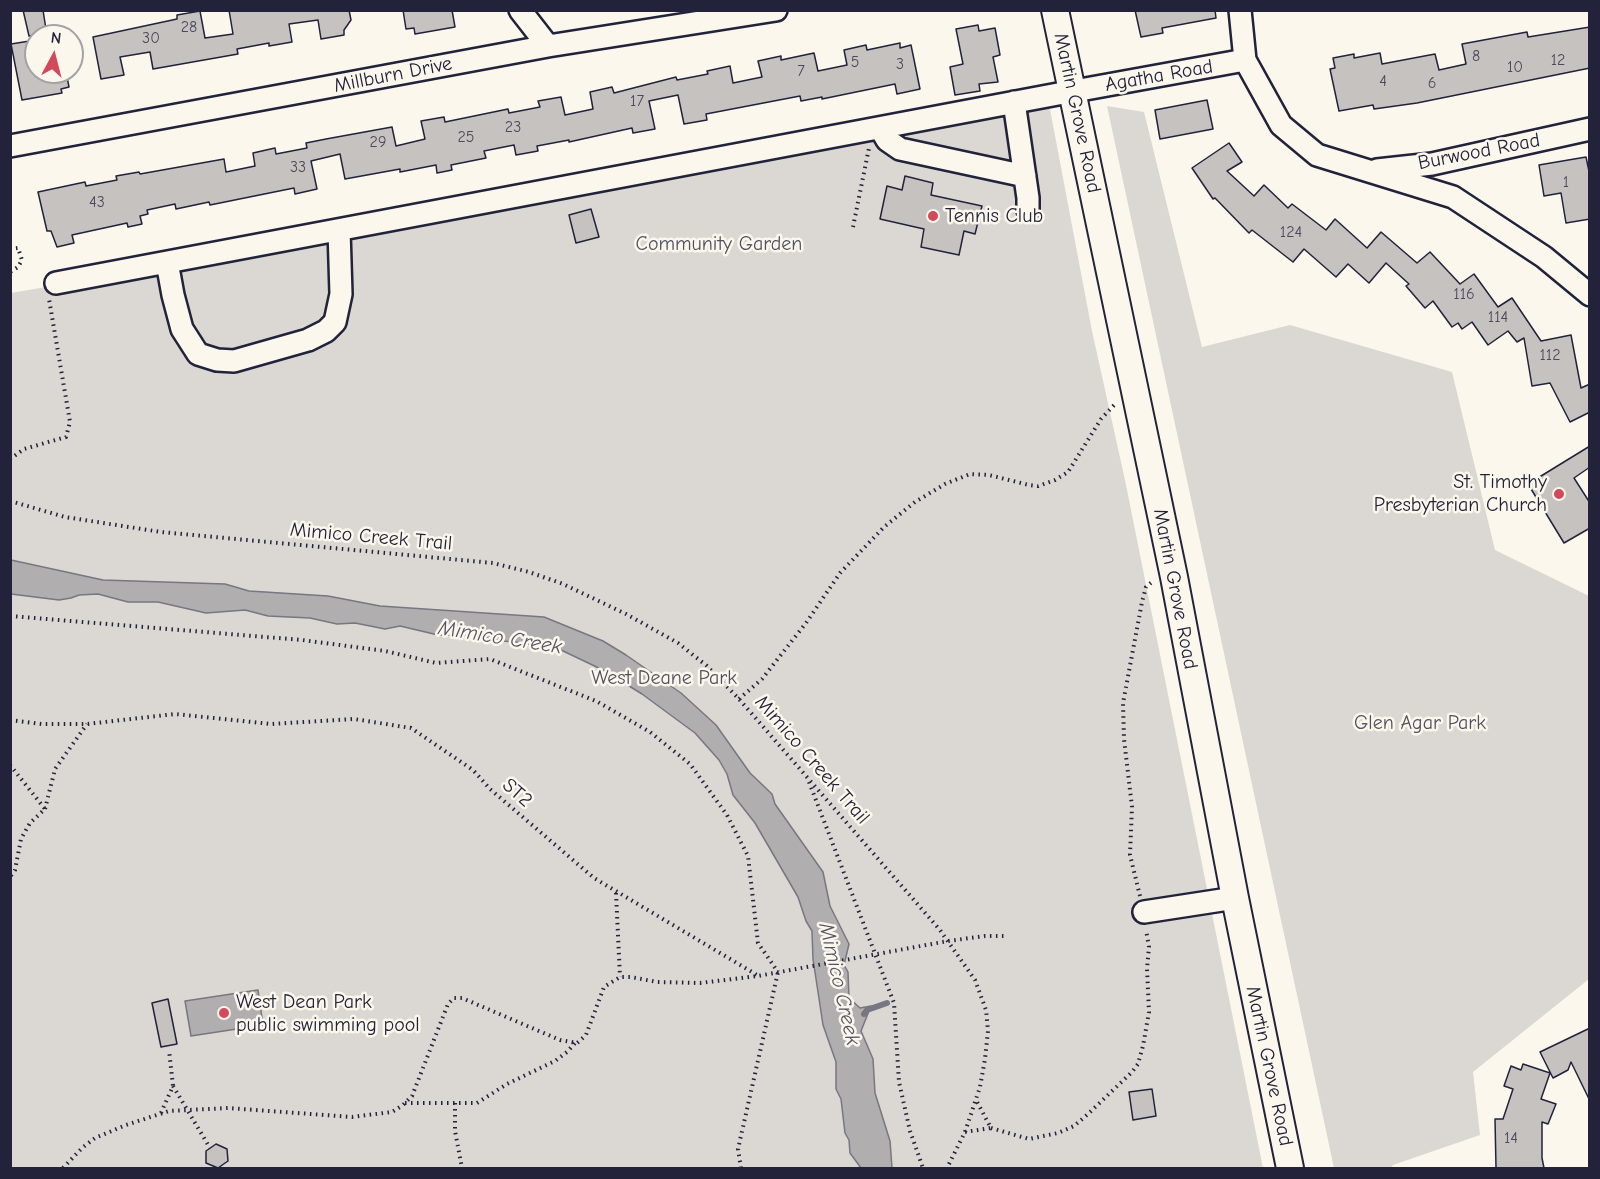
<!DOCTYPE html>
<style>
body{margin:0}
#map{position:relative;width:1600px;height:1179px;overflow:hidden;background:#fbf7ec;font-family:"Comic Neue",sans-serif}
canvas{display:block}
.frame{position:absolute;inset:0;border:12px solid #22223b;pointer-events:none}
.north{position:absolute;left:24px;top:24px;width:60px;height:60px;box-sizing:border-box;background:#fbf7ec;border:2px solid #a4a2a5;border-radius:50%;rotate:7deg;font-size:16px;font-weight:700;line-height:24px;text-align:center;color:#22223b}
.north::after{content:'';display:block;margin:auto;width:21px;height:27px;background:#d1495b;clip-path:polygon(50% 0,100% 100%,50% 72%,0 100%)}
</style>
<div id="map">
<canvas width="1600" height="1179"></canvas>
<div class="frame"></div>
<div class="north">N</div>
</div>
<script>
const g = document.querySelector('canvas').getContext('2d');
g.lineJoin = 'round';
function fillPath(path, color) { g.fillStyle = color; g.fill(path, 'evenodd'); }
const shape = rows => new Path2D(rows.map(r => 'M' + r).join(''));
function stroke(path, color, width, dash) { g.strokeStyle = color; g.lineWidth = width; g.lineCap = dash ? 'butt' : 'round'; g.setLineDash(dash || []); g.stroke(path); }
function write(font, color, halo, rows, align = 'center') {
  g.font = font + ' "Comic Neue",sans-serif'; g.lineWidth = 5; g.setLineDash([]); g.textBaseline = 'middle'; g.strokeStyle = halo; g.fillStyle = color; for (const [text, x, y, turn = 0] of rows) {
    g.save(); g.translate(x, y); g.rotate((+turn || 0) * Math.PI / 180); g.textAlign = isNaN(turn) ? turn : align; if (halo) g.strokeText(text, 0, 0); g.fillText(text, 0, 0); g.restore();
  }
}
const green = shape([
 [1049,104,1092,331,1125,480,1263,1168,11,1168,11,293,616,189],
 [1107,106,1144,112,1202,347,1290,325,1452,372,1495,550,1589,596,1589,979,1473,1072,1480,1135,1393,1165,1391,1168,1334,1168]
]);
const water = shape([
 [11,560,103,580,225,584,249,591,328,596,380,606,544,617,603,641,626,655,681,693,716,725,750,773,772,794,775,804,823,872,830,906,849,944,844,965,848,972,849,998,860,1008,871,1006,861,1031,873,1059,875,1093,890,1141,892,1168,861,1168,850,1153,849,1140,845,1133,841,1099,836,1089,836,1062,823,1025,813,959,812,931,806,921,798,897,755,823,733,795,727,774,719,760,695,733,642,694,605,671,561,650,515,642,502,641,477,636,438,635,400,626,385,629,355,623,337,624,310,618,268,616,245,610,206,613,158,602,128,602,98,594,79,595,71,598,59,600,11,594,11,560],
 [258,990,263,1025,191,1036,185,1001,258,990]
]);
const stream = shape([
 [864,1014,867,1010,887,1003]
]);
const building = shape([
 [23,10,43,10,47,36,29,36,23,10],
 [229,10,349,10,351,20,344,30,344,35,321,39,318,20,289,24,292,42,269,46,269,43,237,49,238,54,153,69,150,52,120,57,124,75,101,79,93,37,177,19,177,15,200,11,205,38,233,34,229,10],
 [403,10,452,10,455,27,415,34,414,28,406,29,403,10],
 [1135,10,1215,10,1216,18,1162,28,1163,33,1141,37,1135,10],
 [978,25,979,31,995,28,1000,55,993,57,998,82,979,84,980,91,955,95,950,67,963,64,956,29,978,25],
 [1590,27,1590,68,1417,103,1374,109,1373,105,1339,111,1330,69,1335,68,1333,58,1354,54,1354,58,1380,53,1382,64,1435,54,1439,70,1466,64,1462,44,1527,32,1528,37,1590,27],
 [36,40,36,72,66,72,69,87,61,89,62,93,22,100,11,44,36,40],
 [900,43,900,48,911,45,920,89,897,94,895,84,822,99,822,97,801,101,800,96,706,114,707,120,684,124,678,95,649,101,655,129,633,133,632,128,569,142,569,140,537,146,538,151,516,155,514,145,484,151,486,158,451,165,452,170,437,173,436,165,400,172,400,169,345,179,340,154,311,161,317,189,295,194,294,188,210,205,209,202,176,209,175,204,147,210,148,214,140,216,142,224,128,227,127,223,72,235,74,243,57,247,51,231,47,231,38,192,85,182,86,186,117,180,116,176,139,172,140,174,224,159,226,172,255,166,253,153,275,148,276,154,307,148,306,143,326,139,392,127,396,146,425,139,421,121,444,117,445,122,508,109,509,113,540,107,538,101,561,97,565,115,593,109,590,92,612,87,614,93,676,77,677,80,708,74,707,71,730,66,733,83,762,77,758,61,781,56,781,60,814,53,818,71,847,65,844,50,866,45,867,50,900,43],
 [1207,100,1213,129,1160,139,1155,110,1207,100],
 [1229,143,1242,162,1227,171,1254,196,1264,185,1288,208,1292,204,1326,230,1335,219,1367,248,1381,232,1417,263,1430,252,1460,284,1474,274,1498,307,1512,298,1541,341,1571,335,1581,388,1590,384,1590,412,1570,422,1550,383,1532,386,1524,338,1517,342,1508,331,1488,345,1472,322,1462,329,1458,323,1452,327,1433,301,1425,308,1406,286,1409,284,1386,263,1369,283,1348,264,1336,277,1304,249,1293,262,1252,230,1249,233,1215,198,1213,199,1192,168,1229,143],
 [1586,157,1590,176,1590,219,1566,223,1561,193,1544,196,1539,165,1586,157],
 [905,176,933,183,931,195,982,206,975,234,964,231,959,255,921,247,924,229,880,219,887,186,902,190,905,176],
 [591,209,599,237,576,243,569,215,591,209],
 [1590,446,1590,467,1574,478,1590,503,1590,528,1564,543,1528,484,1590,446],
 [168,999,177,1044,161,1047,152,1003,168,999],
 [1590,1028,1590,1101,1571,1062,1568,1070,1553,1078,1540,1052,1590,1028],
 [1523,1064,1550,1073,1541,1099,1556,1104,1548,1124,1542,1122,1542,1158,1544,1168,1496,1168,1495,1119,1503,1119,1513,1089,1504,1086,1511,1066,1521,1070,1523,1064],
 [1152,1089,1156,1116,1133,1120,1129,1092,1152,1089],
 [216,1144,227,1149,228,1161,218,1168,206,1163,206,1151,216,1144]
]);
const path = shape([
 [853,227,869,148],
 [10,249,18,248,22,260,18,267,10,272],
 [10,459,24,449,66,437,70,422,49,299],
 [10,501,65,517,161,532,493,563,529,572,563,584,626,614,678,643,707,666,739,699,940,930,975,980,986,1010,988,1031,985,1059,980,1087,965,1132,947,1168],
 [10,616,302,640,385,651,436,663,490,659,596,701,650,732,690,764,727,815,748,856,758,943,778,972],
 [739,699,762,679,806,623,840,573,884,527,915,502,945,484,970,474,989,475,1029,485,1038,486,1055,480,1068,472,1101,419,1117,402],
 [10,720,42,724,87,724,175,714,271,724,354,719,411,728,473,770,490,789,594,878,757,975],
 [10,765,45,809,30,823,21,839,15,870,10,877],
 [809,782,894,1003,899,1082,910,1131,923,1168],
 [45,809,55,769,87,724],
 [616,893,620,977],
 [1140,896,1130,855,1132,807,1124,739,1123,703,1142,602,1146,587,1152,582],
 [173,1086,210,1148],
 [405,1103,477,1103,507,1084,555,1061,567,1052,575,1043],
 [455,1103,455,1131,462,1168],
 [161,1113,173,1086,169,1050],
 [991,1128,1029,1139,1058,1133,1074,1126,1088,1114,1132,1072,1138,1064,1143,1046,1149,1012,1147,969,1149,947,1146,930],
 [965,1132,991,1128,976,1100],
 [63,1168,82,1148,95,1138,126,1125,169,1111,228,1108,352,1117,392,1112,403,1105,412,1096,448,1004,454,998,462,998,560,1040,577,1043,586,1035,604,987,620,977,631,977,657,982,700,983,758,976,948,941,985,936,1007,936],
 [741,1168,738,1149,778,972]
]);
const minor = shape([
 [520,10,548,46],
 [1240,10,1245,60,1281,125,1317,155,1453,197,1544,257,1590,295],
 [1014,102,1028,198,1028,210],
 [880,128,887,140,900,149,1025,176],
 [10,146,548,46,776,10],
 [1377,170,1432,164,1590,129],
 [167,262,173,295,182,329,198,354,217,360,234,361,308,340,326,331,335,322,341,294,339,230],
 [56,283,1058,94,1245,60],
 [1144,912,1235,898]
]);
const major = shape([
 [1055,10,1174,577,1235,898,1290,1168]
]);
const markers = [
 [933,216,6,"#d1495b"],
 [1559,494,6,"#d1495b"],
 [224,1013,6,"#d1495b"]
];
const numberNames = [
 ["28",189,27],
 ["30",151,38],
 ["8",1476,56],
 ["12",1558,60],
 ["5",855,62],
 ["3",900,64],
 ["10",1515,67],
 ["7",801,71],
 ["4",1383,81],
 ["6",1432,83],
 ["17",637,101],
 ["23",513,127],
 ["25",466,137],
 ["29",378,142],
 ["33",298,167],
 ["1",1566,182],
 ["43",97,202],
 ["124",1291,232],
 ["116",1464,294],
 ["114",1498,317],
 ["112",1550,355],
 ["14",1511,1138]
];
const streetNames = [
 ["Millburn Drive",393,75,-11],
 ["Agatha Road",1159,76,-10],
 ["Martin Grove Road",1077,113,78],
 ["Burwood Road",1479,152,-11],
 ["Mimico Creek Trail",371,537,5],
 ["Martin Grove Road",1175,589,79],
 ["Mimico Creek Trail",812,760,49],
 ["ST2",517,793,41],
 ["Martin Grove Road",1269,1066,78]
];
const poiNames = [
 ["Tennis Club",945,216],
 ["St. Timothy",1547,482,"right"],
 ["Presbyterian Church",1547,505,"right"],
 ["West Dean Park",236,1002],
 ["public swimming pool",236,1025]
];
const parkNames = [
 ["Community Garden",719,244],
 ["West Deane Park",664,678],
 ["Glen Agar Park",1420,723]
];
const waterNames = [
 ["Mimico Creek",500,638,9],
 ["Mimico Creek",839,984,77]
];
fillPath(green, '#dbd8d3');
fillPath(water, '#b1aeb0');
stroke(water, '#787681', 1.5);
stroke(stream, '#787681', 6);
fillPath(building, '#c6c2c0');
stroke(building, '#22223b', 1.5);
stroke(minor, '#22223b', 26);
stroke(major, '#22223b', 30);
stroke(path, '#22223b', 4, [1.5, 4.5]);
stroke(minor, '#fbf7ec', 21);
stroke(major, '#fbf7ec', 26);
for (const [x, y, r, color] of markers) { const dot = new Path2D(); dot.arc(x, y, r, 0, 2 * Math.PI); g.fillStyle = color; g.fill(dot); stroke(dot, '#fbf7ec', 2); }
write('16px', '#4b4a5c', null, numberNames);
write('20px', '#22223b', '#fbf7ec', streetNames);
write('20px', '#22223b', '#fbf7ec', poiNames, 'left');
write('20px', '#505061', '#fbf7ec', parkNames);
write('italic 21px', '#545364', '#fbf7ec', waterNames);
</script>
